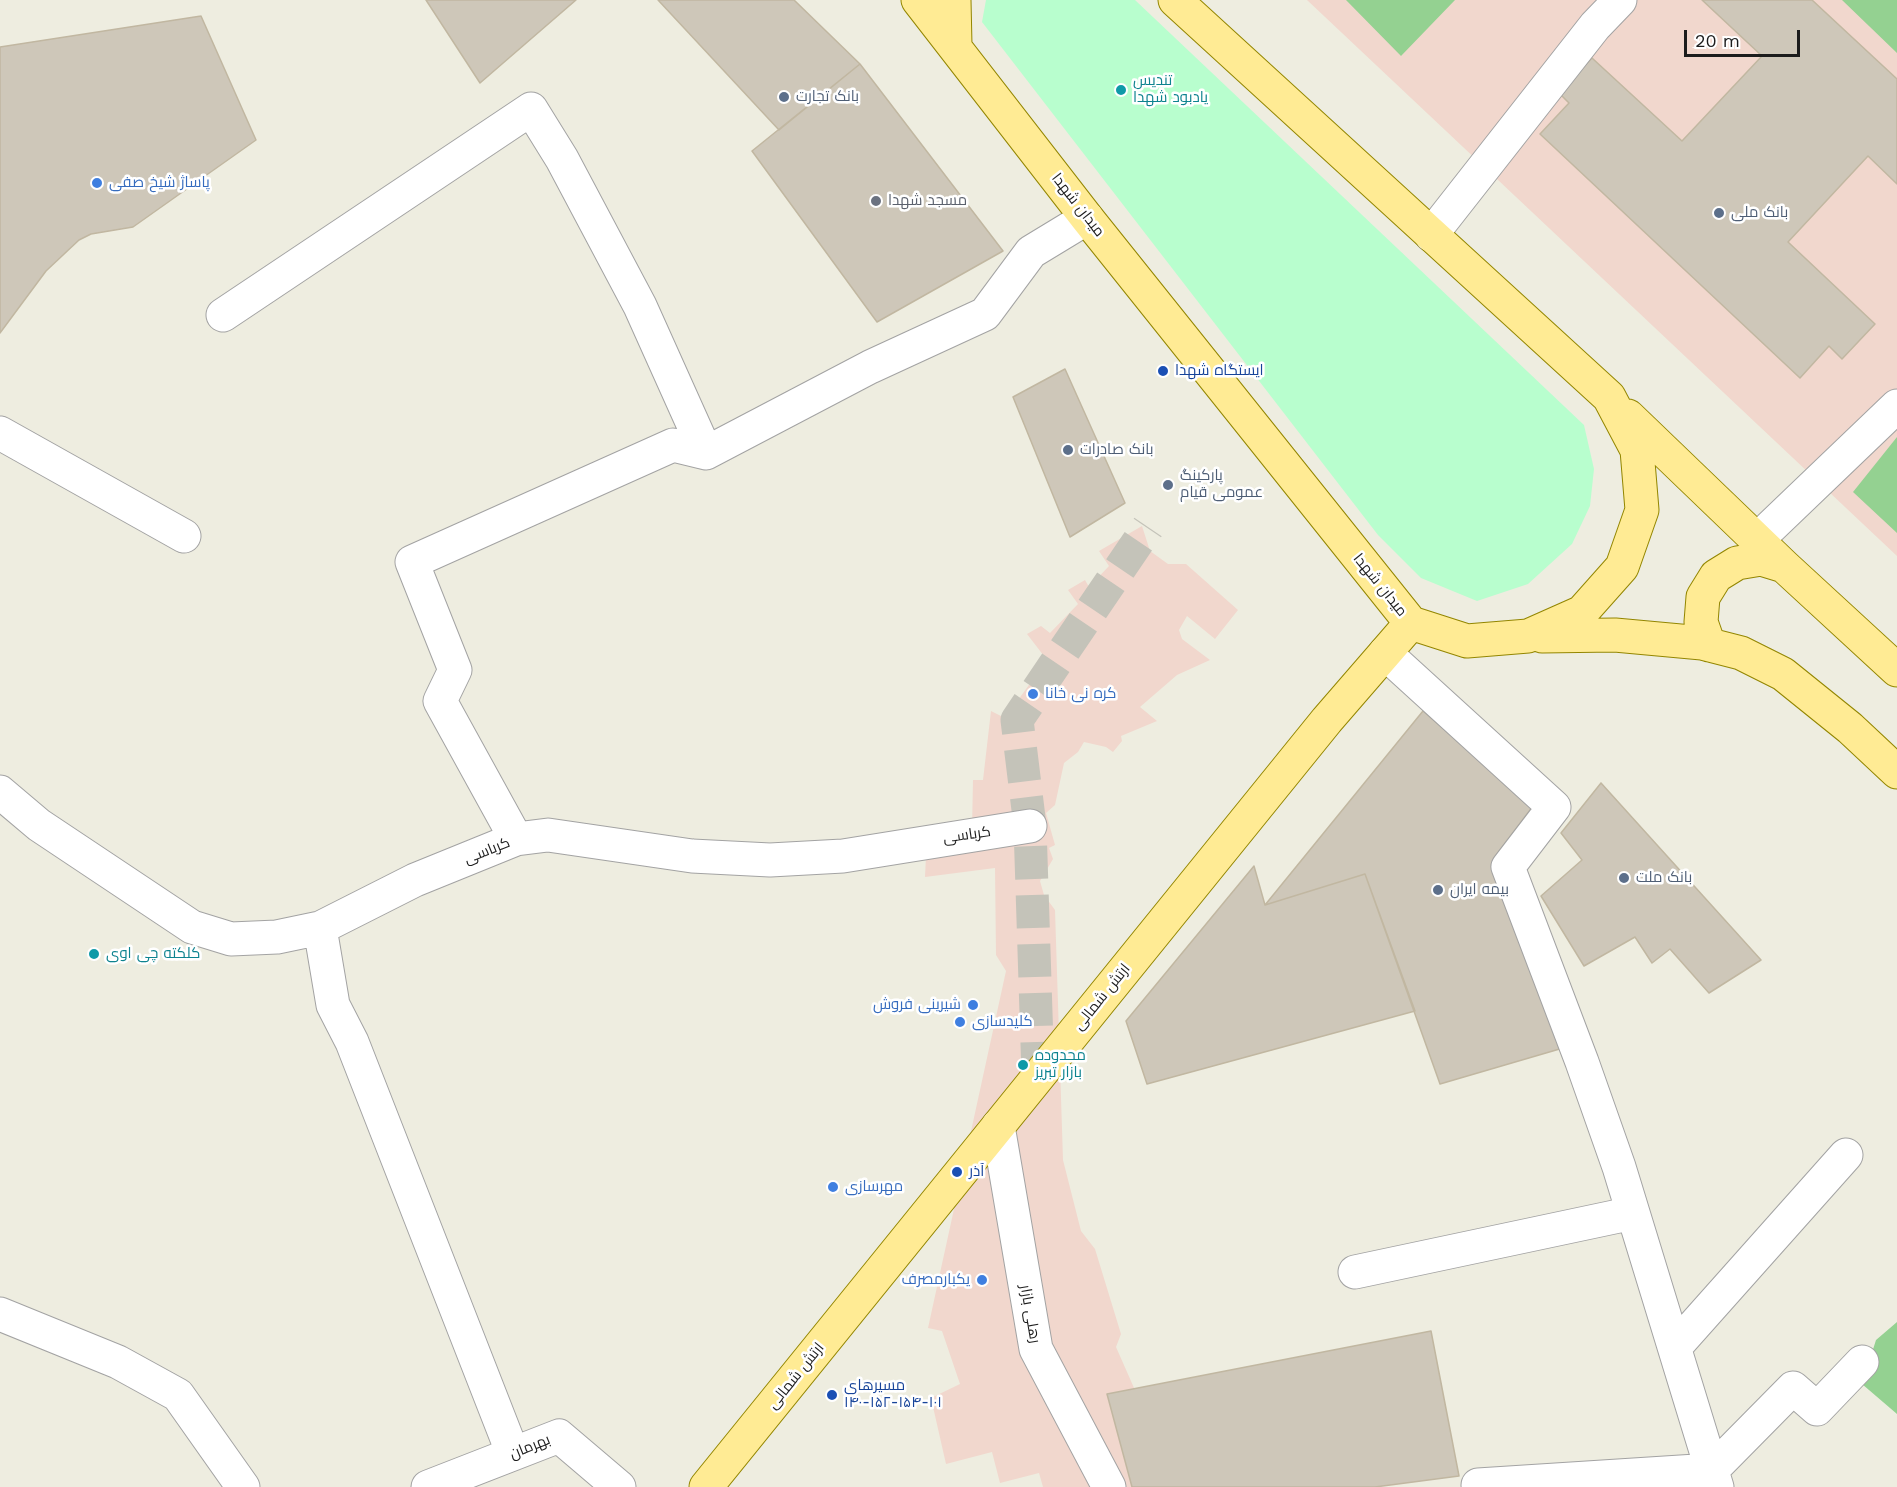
<!DOCTYPE html>
<meta charset="utf-8">
<style>
body{margin:0}
#map{position:relative;width:1897px;height:1487px;overflow:hidden;background:#eeede0;font-family:"Work Sans",sans-serif}
canvas{display:block}
.scale{position:absolute;left:1684px;top:30px;width:116px;height:27px;box-sizing:border-box;border:3px solid #1c1c1c;border-top:0;padding-left:8px;font-size:18px;line-height:21px;white-space:nowrap;color:#1c1c1c;-webkit-text-stroke:4px #fff;paint-order:stroke}
</style>
<div id="map">
<canvas width="1897" height="1487"></canvas>
<div class="scale">20 m</div>
</div>
<script>
const g = document.querySelector('canvas').getContext('2d');
g.lineJoin = 'round';
function fillPath(path, color) { g.fillStyle = color; g.fill(path, 'evenodd'); }
const shape = rows => new Path2D(rows.map(r => 'M' + r).join(''));
function stroke(path, color, width, dash) { g.strokeStyle = color; g.lineWidth = width; g.lineCap = dash ? 'butt' : 'round'; g.setLineDash(dash || []); g.stroke(path); }
function write(font, color, halo, rows, align = 'center') {
  g.font = font + ' "Work Sans",Cairo,sans-serif'; g.lineWidth = 5; g.setLineDash([]); g.textBaseline = 'middle'; g.strokeStyle = halo; g.fillStyle = color; for (const [text, x, y, turn = 0] of rows) {
    g.save(); g.translate(x, y); g.rotate((+turn || 0) * Math.PI / 180); g.textAlign = isNaN(turn) ? turn : align; if (halo) g.strokeText(text, 0, 0); g.fillText(text, 0, 0); g.restore();
  }
}
const commercial = shape([
 [1307,0,1897,0,1897,556],
 [1142,526,1150,551,1168,564,1186,564,1238,610,1215,639,1187,616,1179,630,1182,639,1210,660,1177,675,1140,707,1157,721,1121,736,1122,741,1113,752,1106,747,1084,742,1078,752,1064,763,1055,805,1046,813,1055,845,1049,848,1053,859,1040,881,1044,895,1055,910,1063,1160,1081,1231,1095,1249,1121,1334,1116,1347,1168,1465,1185,1487,1043,1487,1039,1473,1000,1483,992,1452,946,1464,931,1398,960,1384,942,1331,928,1328,1006,971,996,955,995,868,925,877,927,835,972,829,973,780,983,780,991,711,1005,718,1047,660,1027,634,1041,626,1050,633,1078,604,1068,590,1085,580,1089,587,1109,566,1099,551]
]);
const forest = shape([
 [1346,0,1455,0,1401,56],
 [1842,0,1897,0,1897,53],
 [1897,437,1897,533,1853,492],
 [1897,1322,1897,1414,1862,1384,1876,1340]
]);
const park = shape([
 [986,0,1135,0,1584,425,1594,469,1590,506,1572,544,1528,584,1477,601,1421,578,1378,535,982,22]
]);
const building = shape([
 [426,0,576,0,480,83,426,0],
 [658,0,794,0,860,64,779,130,658,0],
 [1702,0,1812,0,1897,79,1897,184,1868,156,1788,242,1875,324,1842,359,1829,346,1800,378,1540,134,1569,103,1559,93,1592,58,1682,141,1762,56,1702,0],
 [201,16,256,140,133,227,91,234,79,240,46,271,0,333,0,47,201,16],
 [860,64,1003,251,877,322,752,151,860,64],
 [1065,369,1125,503,1070,537,1013,397,1065,369],
 [1423,711,1533,806,1494,858,1563,1048,1440,1084,1365,874,1265,905,1423,711],
 [1601,783,1761,960,1709,993,1670,949,1652,963,1635,937,1584,966,1541,896,1582,860,1561,833,1601,783],
 [1254,866,1265,905,1365,874,1415,1011,1147,1084,1126,1021,1254,866],
 [1431,1331,1459,1476,1375,1487,1132,1487,1107,1394,1431,1331]
]);
const minorTunnel = shape([
 [1038,1075,1030,826,1017,720,1148,527]
]);
const minor = shape([
 [1431,235,1595,26,1620,0],
 [223,315,531,109,562,159,640,306,706,453],
 [0,433,184,536],
 [1757,540,1897,406],
 [1385,653,1554,807,1508,867,1582,1062,1619,1167,1717,1487],
 [0,792,39,825,192,927,231,939,277,937,320,928,415,880,516,839,548,835,692,856,770,860,843,856,1030,826],
 [516,839,440,701,455,670,412,562,673,445,706,453,870,367,985,314,1031,252,1087,218],
 [320,928,333,1005,352,1042,513,1454],
 [998,1126,1036,1349,1109,1487],
 [1355,1272,1633,1213],
 [0,1314,118,1362,178,1395,243,1487],
 [1675,1347,1846,1155],
 [1478,1485,1712,1470,1793,1388,1817,1409,1862,1362],
 [428,1487,559,1436,619,1487]
]);
const major = shape([
 [918,0,1087,218,1411,623,1467,641,1528,636,1582,612,1622,567,1642,510,1637,450,1609,397,1175,0],
 [954,0,955,45],
 [1628,416,1784,566,1897,670],
 [1542,636,1615,635,1702,643,1741,653,1783,674,1850,728,1897,772],
 [1709,645,1701,622,1703,597,1716,576,1737,563,1761,559,1784,566],
 [706,1487,1327,720,1411,623]
]);
const markers = [
 [1121,90,6,"#0f9aa8"],
 [784,97,6,"#5c6f8a"],
 [97,183,6,"#3f7fe0"],
 [876,201,6,"#6b7280"],
 [1719,213,6,"#5c6f8a"],
 [1163,371,6,"#1a4fb4"],
 [1068,450,6,"#5c6f8a"],
 [1168,485,6,"#5c6f8a"],
 [1033,694,6,"#3f7fe0"],
 [1624,878,6,"#5c6f8a"],
 [1438,890,6,"#5c6f8a"],
 [94,954,6,"#0f9aa8"],
 [973,1005,6,"#3f7fe0"],
 [960,1022,6,"#3f7fe0"],
 [1023,1065,6,"#0f9aa8"],
 [957,1172,6,"#1a4fb4"],
 [833,1187,6,"#3f7fe0"],
 [982,1280,6,"#3f7fe0"],
 [832,1395,6,"#1a4fb4"]
];
const cultureNames = [
 ["تندیس",1133,81],
 ["یادبود شهدا",1133,98],
 ["کلکته چی اوی",106,954],
 ["محدوده",1035,1056],
 ["بازار تبریز",1035,1073]
];
const serviceNames = [
 ["بانک تجارت",796,97],
 ["بانک ملی",1731,213],
 ["بانک صادرات",1080,450],
 ["پارکینگ",1180,476],
 ["عمومی قیام",1180,493],
 ["بانک ملت",1636,878],
 ["بیمه ایران",1450,890]
];
const shopNames = [
 ["پاساژ شیخ صفی",109,183],
 ["کره نی خانا",1045,694],
 ["شیرینی فروش",961,1005,"right"],
 ["کلیدسازی",972,1022],
 ["مهرسازی",845,1187],
 ["یکبارمصرف",970,1280,"right"]
];
const worshipNames = [
 ["مسجد شهدا",888,201]
];
const streetNames = [
 ["میدان شهدا",1078,205,52],
 ["میدان شهدا",1380,585,51],
 ["کرباسی",967,835,-8],
 ["کرباسی",487,851,-22],
 ["ارتش شمالی",1102,997,-51],
 ["رهلی بازار",1030,1314,80],
 ["ارتش شمالی",796,1376,-51],
 ["بهرمان",530,1447,-22]
];
const transitNames = [
 ["ایستگاه شهدا",1175,371],
 ["آذر",969,1172],
 ["مسیرهای",844,1386],
 ["۱۴۰-۱۵۲-۱۵۴-۱۰۱",844,1403]
];
fillPath(commercial, '#f1d7cd');
fillPath(forest, '#94d191');
fillPath(park, '#b8fece');
fillPath(building, '#cec7b9');
stroke(building, '#c1b7a1', 1.5);
stroke(minorTunnel, '#c4c3b9', 33, [33, 16]);
stroke(minor, '#a3a3a3', 35);
stroke(major, '#938600', 35);
stroke(minor, '#fff', 33);
stroke(major, '#ffeb94', 33);
for (const [x, y, r, color] of markers) { const dot = new Path2D(); dot.arc(x, y, r, 0, 2 * Math.PI); g.fillStyle = color; g.fill(dot); stroke(dot, '#fff', 2); }
write('15px', '#0d838f', '#fff', cultureNames, 'left');
write('15px', '#4e5e75', '#fff', serviceNames, 'left');
write('15px', '#366cbe', '#fff', shopNames, 'left');
write('15px', '#5b616d', '#fff', worshipNames, 'left');
write('15px', '#1c1c1c', '#fff', streetNames);
write('15px', '#164399', '#fff', transitNames, 'left');
</script>
